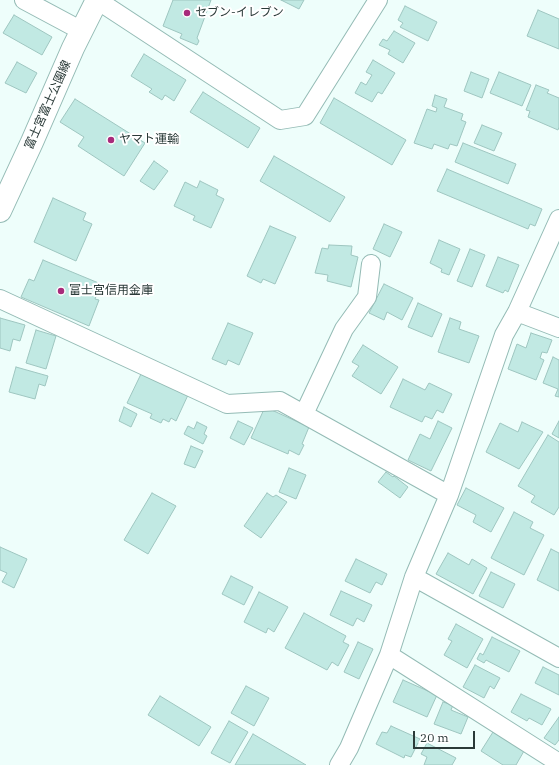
<!DOCTYPE html>
<meta charset="utf-8">
<style>
body{margin:0}
#map{position:relative;width:559px;height:765px;overflow:hidden;background:#eefefb;font-family:"IBM Plex Serif",serif}
canvas{display:block}
.scale{position:absolute;left:413px;top:731px;width:62px;height:18px;box-sizing:border-box;border:2px solid #2a3a38;border-top:0;padding-left:5px;font-size:12px;line-height:14px;white-space:nowrap;color:#2a3a38;-webkit-text-stroke:3px #fff;paint-order:stroke}
</style>
<div id="map">
<canvas width="559" height="765"></canvas>
<div class="scale">20 m</div>
</div>
<script>
const g = document.querySelector('canvas').getContext('2d');
g.lineJoin = 'round';
function fillPath(path, color) { g.fillStyle = color; g.fill(path, 'evenodd'); }
const shape = rows => new Path2D(rows.map(r => 'M' + r).join(''));
function stroke(path, color, width, dash) { g.strokeStyle = color; g.lineWidth = width; g.lineCap = dash ? 'butt' : 'round'; g.setLineDash(dash || []); g.stroke(path); }
function write(font, color, halo, rows, align = 'center') {
  g.font = font + ' "IBM Plex Serif","Noto Sans JP",serif'; g.lineWidth = 4; g.setLineDash([]); g.textBaseline = 'middle'; g.strokeStyle = halo; g.fillStyle = color; for (const [text, x, y, turn = 0] of rows) {
    g.save(); g.translate(x, y); g.rotate((+turn || 0) * Math.PI / 180); g.textAlign = isNaN(turn) ? turn : align; if (halo) g.strokeText(text, 0, 0); g.fillText(text, 0, 0); g.restore();
  }
}
const building = shape([
 [173,0,211,0,197,38,199,41,197,45,180,38,182,34,163,26,173,0],
 [281,0,304,0,299,9,281,0],
 [405,6,437,22,428,41,400,27,403,23,398,20,405,6],
 [538,10,559,19,559,49,527,36,538,10],
 [14,15,52,37,42,55,3,33,14,15],
 [394,31,415,43,403,63,388,54,390,50,379,45,383,39,387,41,394,31],
 [144,54,186,80,174,101,165,95,162,100,149,92,152,89,131,76,144,54],
 [373,60,395,73,382,94,378,92,372,102,355,93,361,82,366,85,372,75,366,72,373,60],
 [17,62,37,73,26,93,5,83,17,62],
 [471,72,489,79,482,98,464,91,471,72],
 [499,72,531,85,522,106,490,93,499,72],
 [536,85,549,90,547,93,559,98,559,127,558,130,528,117,530,111,526,110,536,85],
 [203,92,260,128,248,148,190,112,203,92],
 [435,95,447,99,444,107,463,114,461,120,466,122,457,146,450,144,448,149,434,144,432,149,414,143,427,109,436,112,437,108,432,106,435,95],
 [334,98,406,140,392,165,320,123,334,98],
 [75,99,145,143,124,176,78,146,84,137,60,122,75,99],
 [482,125,502,133,494,151,474,143,482,125],
 [463,143,516,164,508,184,455,162,463,143],
 [274,156,345,197,330,222,260,181,274,156],
 [154,161,168,171,154,190,140,181,154,161],
 [447,169,542,209,535,226,530,224,528,229,437,191,447,169],
 [200,181,218,190,216,195,224,199,211,228,193,220,195,216,174,206,185,182,197,188,200,181],
 [53,198,86,213,83,220,92,224,76,261,34,242,53,198],
 [384,224,402,232,390,257,373,249,384,224],
 [270,226,296,237,275,284,263,279,261,283,247,276,270,226],
 [439,240,460,249,449,275,441,272,442,269,430,263,439,240],
 [329,245,352,246,351,255,358,257,351,287,327,281,328,275,315,273,322,248,328,249,329,245],
 [470,249,485,255,472,287,457,281,470,249],
 [498,257,519,265,508,292,505,290,503,293,486,286,498,257],
 [43,260,101,284,95,299,99,300,89,326,21,297,29,279,34,281,43,260],
 [384,284,413,298,402,320,387,312,384,320,369,313,384,284],
 [418,303,442,314,432,337,408,327,418,303],
 [0,318,25,325,20,341,13,339,10,351,0,348,0,318],
 [450,318,461,322,459,329,479,336,469,363,438,352,450,318],
 [228,323,253,333,239,365,228,360,226,365,212,359,228,323],
 [36,330,56,336,46,369,26,363,36,330],
 [531,333,552,340,547,353,542,352,540,358,544,360,536,380,508,369,517,344,526,348,531,333],
 [363,345,398,367,381,394,352,376,359,366,352,362,363,345],
 [553,357,559,360,559,397,555,396,558,389,543,383,553,357],
 [16,367,48,376,45,386,39,384,35,399,9,392,16,367],
 [141,374,188,395,176,421,171,418,169,422,163,419,161,423,150,418,152,414,127,403,141,374],
 [403,379,425,390,429,383,452,394,443,413,437,410,432,419,425,416,422,422,390,407,403,379],
 [124,407,137,414,131,427,119,421,124,407],
 [265,407,309,427,302,444,304,445,299,455,289,450,288,454,251,438,265,407],
 [238,421,253,428,244,445,230,438,238,421],
 [438,421,452,428,431,471,408,460,420,434,430,439,438,421],
 [559,421,559,438,552,434,559,421],
 [197,422,207,427,204,434,207,436,203,444,184,434,188,426,194,429,197,422],
 [522,422,543,432,519,469,486,452,500,423,518,432,522,422],
 [548,435,559,442,559,507,554,515,531,502,535,496,518,486,548,435],
 [191,446,203,451,195,468,184,464,191,446],
 [289,468,306,475,296,499,279,492,289,468],
 [386,472,393,477,394,476,408,487,400,498,378,482,386,472],
 [466,488,504,508,491,532,473,522,476,515,457,505,466,488],
 [152,493,176,506,148,554,124,540,152,493],
 [267,493,273,497,276,495,287,502,261,538,244,526,267,493],
 [514,512,533,522,530,528,544,535,524,575,491,558,514,512],
 [0,547,27,559,14,588,2,582,7,573,0,570,0,547],
 [551,549,559,553,559,591,537,580,551,549],
 [448,553,469,565,472,559,487,568,473,594,436,574,448,553],
 [356,559,387,574,382,585,376,582,370,593,345,581,356,559],
 [491,572,515,584,503,608,479,596,491,572],
 [231,576,253,587,244,605,222,594,231,576],
 [341,591,372,605,364,622,357,618,353,626,330,615,341,591],
 [259,592,288,607,274,632,268,628,266,633,244,622,259,592],
 [304,613,346,636,343,642,349,645,338,666,332,662,327,670,285,648,304,613],
 [456,624,483,639,467,668,444,655,452,641,448,639,456,624],
 [492,637,520,651,509,672,486,660,484,663,477,659,480,653,483,655,492,637],
 [358,642,373,649,359,679,344,672,358,642],
 [475,665,500,678,494,689,490,686,484,698,463,687,475,665],
 [543,667,559,675,559,695,535,683,543,667],
 [403,680,437,695,427,717,393,702,403,680],
 [246,686,269,698,254,726,231,713,246,686],
 [521,694,551,709,542,725,529,718,527,721,511,712,521,694],
 [160,696,211,727,199,746,148,715,160,696],
 [443,702,453,705,451,710,468,717,461,734,434,724,443,702],
 [559,717,559,740,555,745,544,738,559,717],
 [229,721,248,732,230,763,211,753,229,721],
 [391,726,420,739,411,757,405,755,404,758,376,744,382,732,387,733,391,726],
 [493,732,524,751,516,765,503,765,481,751,493,732],
 [253,734,306,765,235,765,253,734],
 [427,743,456,758,452,765,424,765,427,757,421,754,427,743]
]);
const minor = shape([
 [24,0,82,31],
 [97,0,280,120,305,116,378,0],
 [0,299,227,404,280,401,449,495],
 [517,312,559,328],
 [304,414,344,329,367,297,371,264],
 [414,577,559,658],
 [389,655,559,763],
 [339,765,349,748,389,655,414,577,449,495,504,335,517,312,559,219]
]);
const secondary = shape([
 [0,211,32,142,73,48,97,0]
]);
const markers = [
 [187,13,4,"#a82a7b"],
 [111,140,4,"#a82a7b"],
 [61,291,4,"#a82a7b"]
];
const poiNames = [
 ["セブン-イレブン",195,13],
 ["ヤマト運輸",119,140],
 ["富士宮信用金庫",69,291]
];
const streetNames = [
 ["富士宮富士公園線",48,105,-66]
];
fillPath(building, '#c1e9e3');
stroke(building, '#9ec6c0', 1);
stroke(minor, '#94bbb5', 20);
stroke(secondary, '#94bbb5', 24);
stroke(minor, '#fff', 18);
stroke(secondary, '#fff', 22);
for (const [x, y, r, color] of markers) { const dot = new Path2D(); dot.arc(x, y, r, 0, 2 * Math.PI); g.fillStyle = color; g.fill(dot); stroke(dot, '#fff', 1.5); }
write('12px', '#2a3a38', '#fff', poiNames, 'left');
write('12px', '#2a3a38', '#fff', streetNames);
</script>
